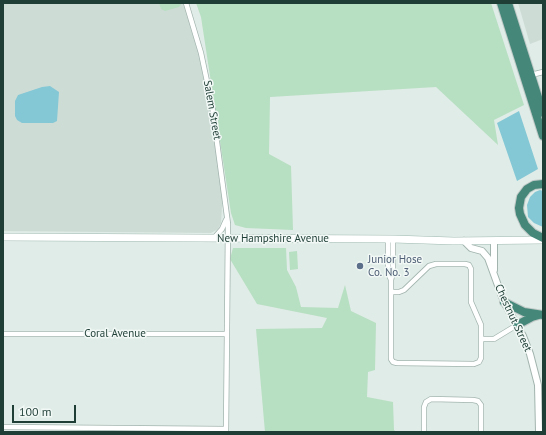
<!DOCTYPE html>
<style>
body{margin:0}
#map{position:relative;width:546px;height:435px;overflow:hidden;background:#e0ece7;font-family:"PT Sans",sans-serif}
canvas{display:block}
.frame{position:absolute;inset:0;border:4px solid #1f3e36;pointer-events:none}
.scale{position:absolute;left:12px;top:405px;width:64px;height:18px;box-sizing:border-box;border:2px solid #1f3e36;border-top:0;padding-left:5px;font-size:12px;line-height:14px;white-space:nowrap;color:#1f3e36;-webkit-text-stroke:3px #f1f8f5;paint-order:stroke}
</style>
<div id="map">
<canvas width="546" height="435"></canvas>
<div class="frame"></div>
<div class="scale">100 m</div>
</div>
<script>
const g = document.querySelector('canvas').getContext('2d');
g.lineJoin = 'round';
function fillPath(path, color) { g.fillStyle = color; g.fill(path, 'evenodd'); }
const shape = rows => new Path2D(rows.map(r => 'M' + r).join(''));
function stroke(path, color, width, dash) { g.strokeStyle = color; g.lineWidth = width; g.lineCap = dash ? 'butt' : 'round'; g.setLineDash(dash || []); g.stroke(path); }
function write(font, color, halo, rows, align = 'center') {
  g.font = font + ' "PT Sans",sans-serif'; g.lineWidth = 3; g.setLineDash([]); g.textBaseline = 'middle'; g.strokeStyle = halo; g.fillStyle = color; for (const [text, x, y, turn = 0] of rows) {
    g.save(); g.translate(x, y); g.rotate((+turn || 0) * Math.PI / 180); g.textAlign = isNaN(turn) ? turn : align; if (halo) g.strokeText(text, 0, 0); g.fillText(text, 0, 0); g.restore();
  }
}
const built = shape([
 [3,3,186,3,212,105,223,190,221,223,218,229,211,233,3,231],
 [518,3,543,3,543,39,530,44]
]);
const green = shape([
 [159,3,180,3,181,5,179,7,165,11,161,9],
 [196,3,491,3,524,105,494,120,498,145,436,87,270,97,269,154,291,166,293,230,246,228,235,225,231,213,201,17],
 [233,248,286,248,287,270,296,287,301,307,338,308,345,285,351,311,376,323,375,370,368,372,367,397,393,402,394,430,396,432,265,432,256,329,322,328,327,318,257,304,230,259],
 [297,251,298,269,290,270,289,252]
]);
const water = shape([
 [50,86,59,92,57,121,53,123,22,123,17,120,15,116,15,101,18,95,42,87],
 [519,111,538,169,517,181,497,123],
 [540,190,543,191,543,227,534,223,528,217,527,205,530,197,535,192]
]);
const minor = shape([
 [186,3,201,53,212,105,228,224,226,432],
 [531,75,543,72],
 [214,238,222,229,226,220],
 [388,239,388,272,391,280],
 [391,292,399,292,404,290,429,266,436,264,465,264,469,265,471,269,471,302,481,325,481,358,479,362,474,364,397,363,393,362,391,359,391,280,393,272,393,239],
 [3,334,227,334],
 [481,339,494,339,517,325],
 [3,427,226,429],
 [424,432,424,407,426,402,431,399,473,400,478,401,481,405,481,432]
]);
const tertiary = shape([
 [464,241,471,248,482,251,488,258,504,302,523,336,530,354,538,385,539,432],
 [494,241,494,270]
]);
const secondary = shape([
 [3,237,393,239,454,241,543,240]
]);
const trunk = shape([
 [501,3,543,136],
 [508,3,543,113],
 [543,184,534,185,527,189,521,197,519,208,520,214,525,225,533,233,543,238],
 [504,302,524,312,543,315],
 [517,325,532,317,539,315]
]);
const markers = [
 [360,266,4,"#5c6f8a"]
];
const streetNames = [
 ["Salem Street",212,110,80],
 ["New Hampshire Avenue",273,239],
 ["Chestnut Street",513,318,65],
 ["Coral Avenue",115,334]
];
const serviceNames = [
 ["Junior Hose",368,260],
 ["Co. No. 3",368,273]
];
fillPath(built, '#cedcd6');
fillPath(green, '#b7dfc2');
fillPath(water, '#84c8d5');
stroke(minor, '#a2b4ae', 6);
stroke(tertiary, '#a2b4ae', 8);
stroke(secondary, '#9eb9af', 8);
stroke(trunk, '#c0c9c7', 10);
stroke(minor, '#fff', 4.5);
stroke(tertiary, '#fff', 6);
stroke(secondary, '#fff', 7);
stroke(trunk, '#45887a', 8);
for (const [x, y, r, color] of markers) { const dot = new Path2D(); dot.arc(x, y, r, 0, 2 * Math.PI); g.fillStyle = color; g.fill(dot); stroke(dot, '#f1f8f5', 1.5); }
write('11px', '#1f3e36', '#f1f8f5', streetNames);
write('11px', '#4e5e75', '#f1f8f5', serviceNames, 'left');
</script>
